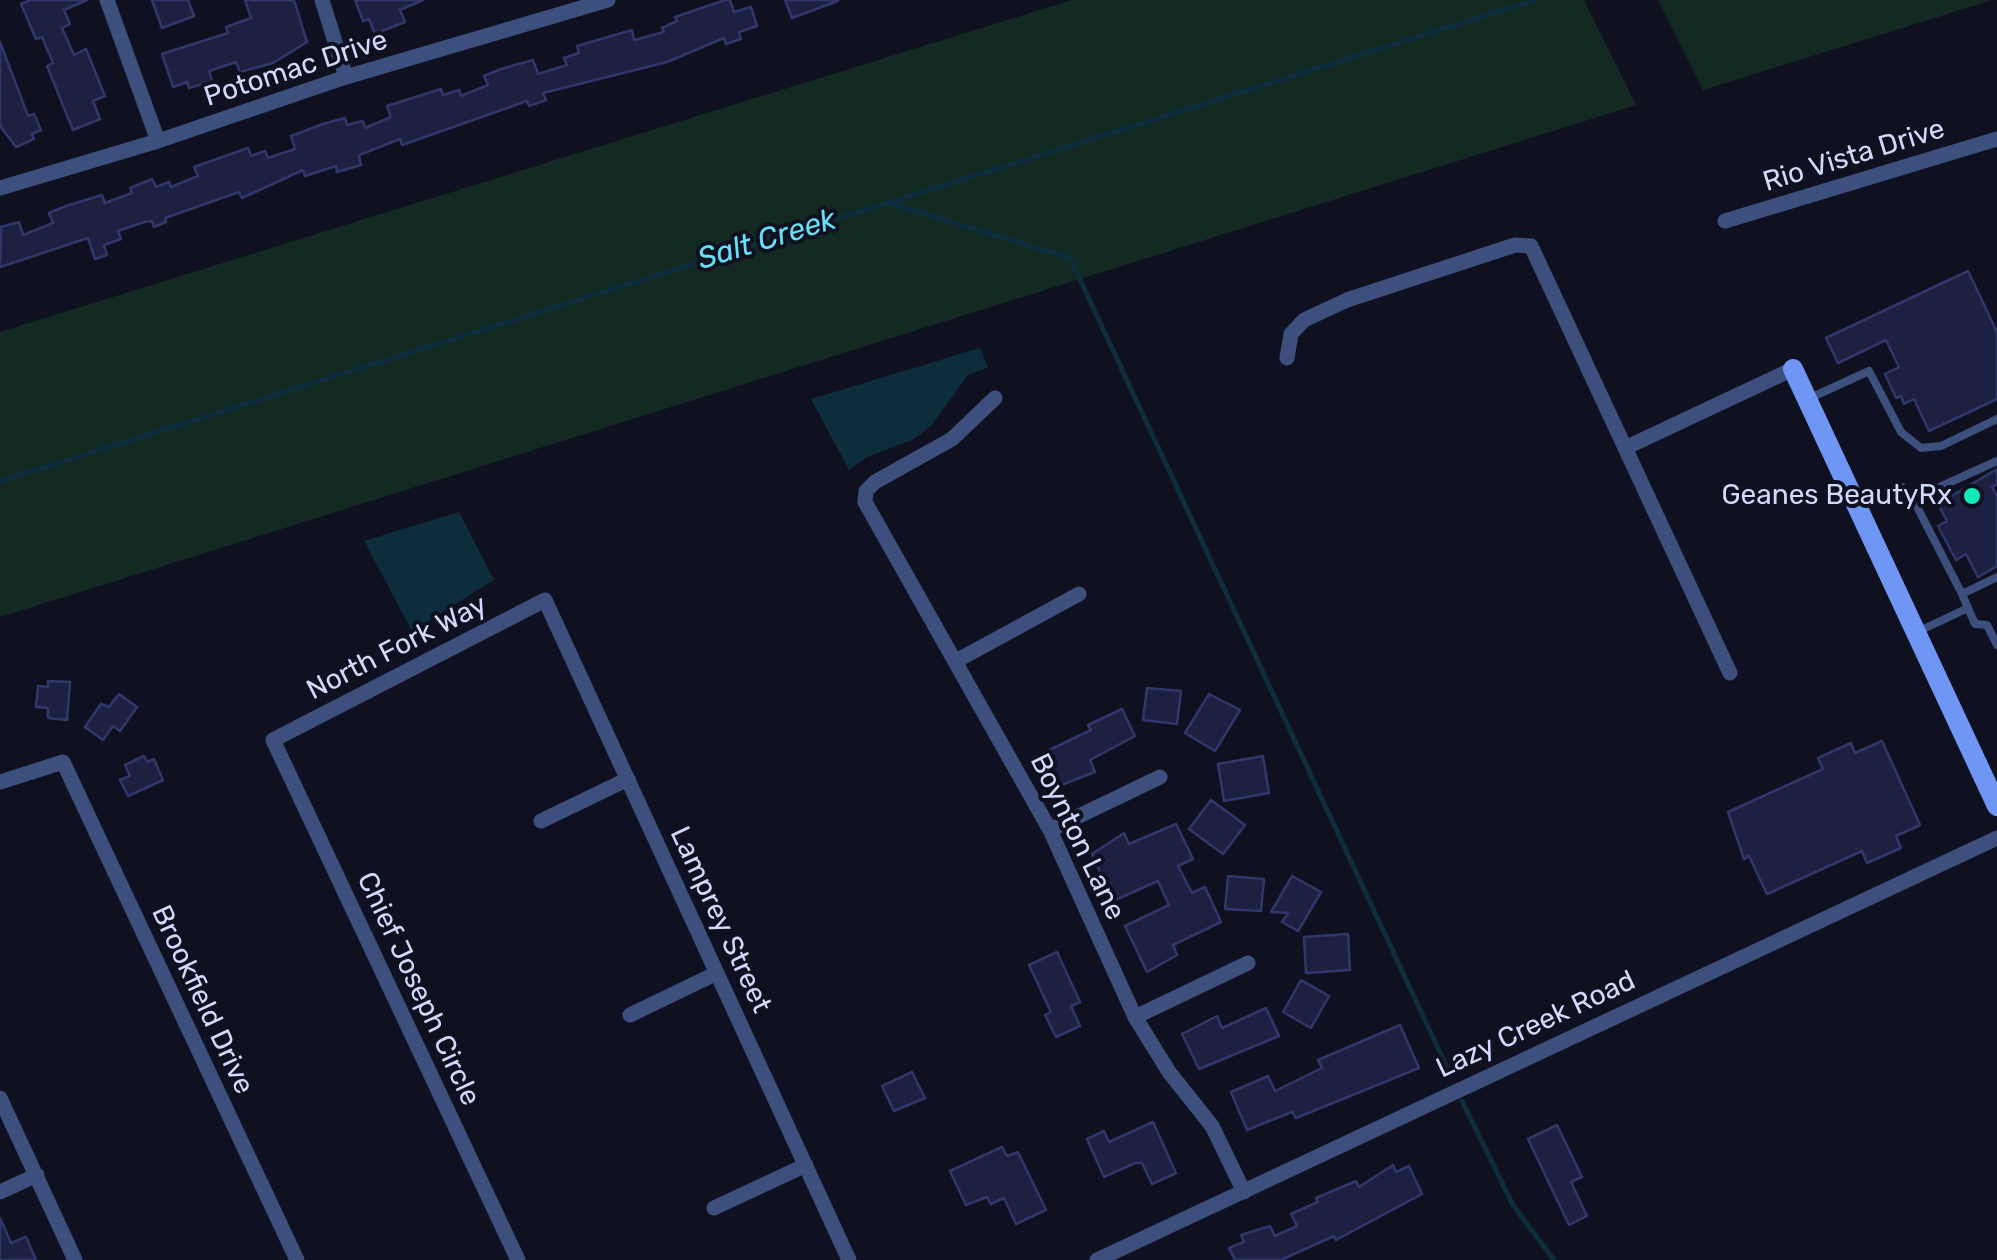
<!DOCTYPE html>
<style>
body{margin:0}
canvas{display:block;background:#0f1121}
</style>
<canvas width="1997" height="1260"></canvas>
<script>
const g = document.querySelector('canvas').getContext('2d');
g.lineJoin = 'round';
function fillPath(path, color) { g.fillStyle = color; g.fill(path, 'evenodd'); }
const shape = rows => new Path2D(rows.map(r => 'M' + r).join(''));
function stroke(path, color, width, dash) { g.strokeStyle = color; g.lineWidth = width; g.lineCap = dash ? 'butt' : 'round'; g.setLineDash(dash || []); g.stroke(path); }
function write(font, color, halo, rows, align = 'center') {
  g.font = font + ' Rubik,sans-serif'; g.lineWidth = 8; g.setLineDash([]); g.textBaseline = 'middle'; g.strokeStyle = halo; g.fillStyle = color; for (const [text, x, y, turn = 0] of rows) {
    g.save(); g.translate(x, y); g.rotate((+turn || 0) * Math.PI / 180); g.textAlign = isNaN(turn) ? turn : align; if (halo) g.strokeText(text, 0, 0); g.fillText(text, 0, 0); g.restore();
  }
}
const green = shape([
 [1072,0,1584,0,1636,105,0,617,0,332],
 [1658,0,1992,0,1703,90]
]);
const water = shape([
 [980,348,988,367,968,375,931,426,912,440,867,457,849,470,811,399],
 [459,512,494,580,412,631,364,541]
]);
const stream = shape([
 [889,203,1070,258,1451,1076],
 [0,481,1535,0],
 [1462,1101,1513,1205,1554,1260]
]);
const building = shape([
 [30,0,87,0,64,10,70,24,62,28,74,55,86,49,105,96,93,101,100,119,73,130,47,66,53,63,42,37,36,39,21,4,30,0],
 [152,0,188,0,194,16,162,28,152,0],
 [245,0,294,0,307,42,273,63,240,72,236,62,209,71,212,81,189,88,187,82,173,87,162,54,228,33,226,27,251,18,245,0],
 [355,0,423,0,400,10,405,22,375,34,369,19,363,21,355,0],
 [725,0,730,0,734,12,751,7,757,26,739,32,741,39,726,44,724,38,667,62,543,93,546,100,529,106,527,101,402,145,400,139,359,155,361,165,337,172,336,166,305,176,303,170,242,198,239,192,165,218,166,222,154,227,152,221,144,222,118,231,121,239,104,245,107,255,95,259,88,238,0,267,1,227,19,222,23,235,53,223,49,213,66,206,102,195,105,203,132,193,130,188,152,179,156,187,169,182,171,187,198,176,194,167,248,148,251,156,265,151,268,158,295,149,291,136,323,124,345,118,347,125,363,121,365,128,391,117,387,106,441,89,443,95,459,90,461,96,488,85,484,76,501,69,533,60,538,74,567,65,564,58,579,53,577,46,632,30,634,40,664,32,662,28,677,21,675,17,725,0],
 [785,0,838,0,838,1,792,18,785,0],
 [0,42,28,116,34,114,41,130,32,134,34,139,16,147,0,126,0,42],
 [1968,271,1997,332,1997,399,1929,431,1914,399,1904,404,1901,396,1896,398,1885,374,1899,367,1886,340,1838,363,1826,338,1968,271],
 [1997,469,1997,484,1992,487,1997,497,1997,566,1978,577,1966,554,1956,560,1938,526,1947,521,1938,504,1997,469],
 [48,681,70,682,67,720,48,718,48,708,36,707,38,686,48,687,48,681],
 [1147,688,1181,691,1177,724,1143,720,1147,688],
 [119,694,137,707,120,731,113,726,103,740,85,727,101,704,109,707,119,694],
 [1209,694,1240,710,1215,751,1185,733,1209,694],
 [1122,709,1135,736,1090,760,1095,772,1059,786,1043,753,1091,730,1088,725,1122,709],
 [1882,741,1920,825,1896,836,1901,848,1867,863,1862,851,1767,894,1749,856,1744,859,1728,812,1823,769,1818,758,1851,743,1855,753,1882,741],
 [144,756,147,762,154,759,163,780,128,796,120,780,130,776,125,765,144,756],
 [1263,756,1269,793,1224,801,1218,764,1263,756],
 [1211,800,1245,825,1223,854,1189,829,1211,800],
 [1176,824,1193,859,1178,866,1192,893,1205,887,1221,922,1173,945,1177,955,1147,972,1125,926,1169,905,1158,881,1113,901,1092,854,1124,833,1129,844,1176,824],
 [1228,876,1264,879,1261,911,1225,909,1228,876],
 [1292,876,1321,892,1298,931,1282,922,1288,913,1271,912,1292,876],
 [1348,934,1350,970,1306,973,1304,937,1348,934],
 [1057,952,1080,1002,1071,1006,1080,1026,1056,1037,1045,1015,1051,1012,1029,965,1057,952],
 [1301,980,1329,996,1311,1028,1283,1012,1301,980],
 [1266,1008,1279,1036,1199,1069,1182,1034,1217,1016,1222,1028,1266,1008],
 [1400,1025,1419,1068,1296,1118,1292,1112,1247,1130,1231,1092,1268,1076,1275,1091,1322,1068,1318,1060,1400,1025],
 [912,1072,925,1098,894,1111,882,1086,912,1072],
 [1153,1122,1176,1173,1152,1184,1142,1163,1135,1163,1104,1177,1087,1139,1104,1131,1109,1142,1153,1122],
 [1557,1125,1582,1177,1571,1182,1587,1216,1569,1225,1528,1139,1557,1125],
 [1002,1147,1007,1156,1018,1152,1046,1210,1016,1224,1004,1198,991,1204,987,1197,966,1205,950,1171,1002,1147],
 [1393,1165,1396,1172,1409,1166,1422,1194,1336,1240,1334,1236,1281,1260,1235,1260,1229,1248,1244,1242,1241,1235,1270,1226,1275,1236,1297,1226,1291,1214,1318,1202,1316,1198,1356,1181,1359,1187,1393,1165],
 [0,1218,11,1243,26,1237,36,1260,0,1260,0,1218]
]);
const lane = shape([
 [1808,399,1869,371,1901,432,1921,448,1941,446,1997,419],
 [1913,499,1962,594],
 [1858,508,1902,487,1913,499,1997,461],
 [1968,608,1975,624,1987,625,1997,645],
 [1917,632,1968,608,1962,594,1997,577]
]);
const street = shape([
 [107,0,158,141],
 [322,0,346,77],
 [0,188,158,141,346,77,608,0],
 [1725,221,1997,139],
 [1287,358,1291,334,1304,320,1347,300,1515,245,1531,246,1730,673],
 [995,398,952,439,875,482,866,491,865,502,1050,830,1135,1017,1169,1072,1212,1126,1244,1192],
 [1625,448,1793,369],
 [956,661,1079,594],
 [0,782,63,762,297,1260],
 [541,821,628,779],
 [1050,830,1160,777],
 [630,1015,717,973],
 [1135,1017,1248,963],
 [0,1098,75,1260],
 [0,1192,37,1175],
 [714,1208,806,1165],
 [518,1260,273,740,545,600,849,1260],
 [1097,1260,1997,838]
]);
const secondary = shape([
 [1793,369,1997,806]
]);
const markers = [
 [1972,496,10,"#10eabb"]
];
const streetNames = [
 ["Potomac Drive",296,69,-18],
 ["Rio Vista Drive",1854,156,-17],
 ["North Fork Way",397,648,-27],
 ["Boynton Lane",1077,837,64],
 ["Lamprey Street",720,920,65],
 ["Chief Joseph Circle",418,989,65],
 ["Brookfield Drive",202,1000,65],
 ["Lazy Creek Road",1536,1025,-25]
];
const poiNames = [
 ["Geanes BeautyRx",1952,496]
];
const waterNames = [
 ["Salt Creek",767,240,-17]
];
fillPath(green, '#122a22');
fillPath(water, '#0d2d3c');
stroke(stream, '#0d2d3c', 5);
fillPath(building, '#1c2041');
stroke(building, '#30376b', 2.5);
stroke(lane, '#3d4f7d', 8);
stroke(street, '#3d4f7d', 15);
stroke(secondary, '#6f96f5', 20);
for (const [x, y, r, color] of markers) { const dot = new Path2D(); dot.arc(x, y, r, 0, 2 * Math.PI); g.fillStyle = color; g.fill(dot); stroke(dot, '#0f1121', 4); }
write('28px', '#d2dafc', '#0f1121', streetNames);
write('28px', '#d2dafc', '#0f1121', poiNames, 'right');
write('italic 30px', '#67e0f5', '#0f1121', waterNames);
</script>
